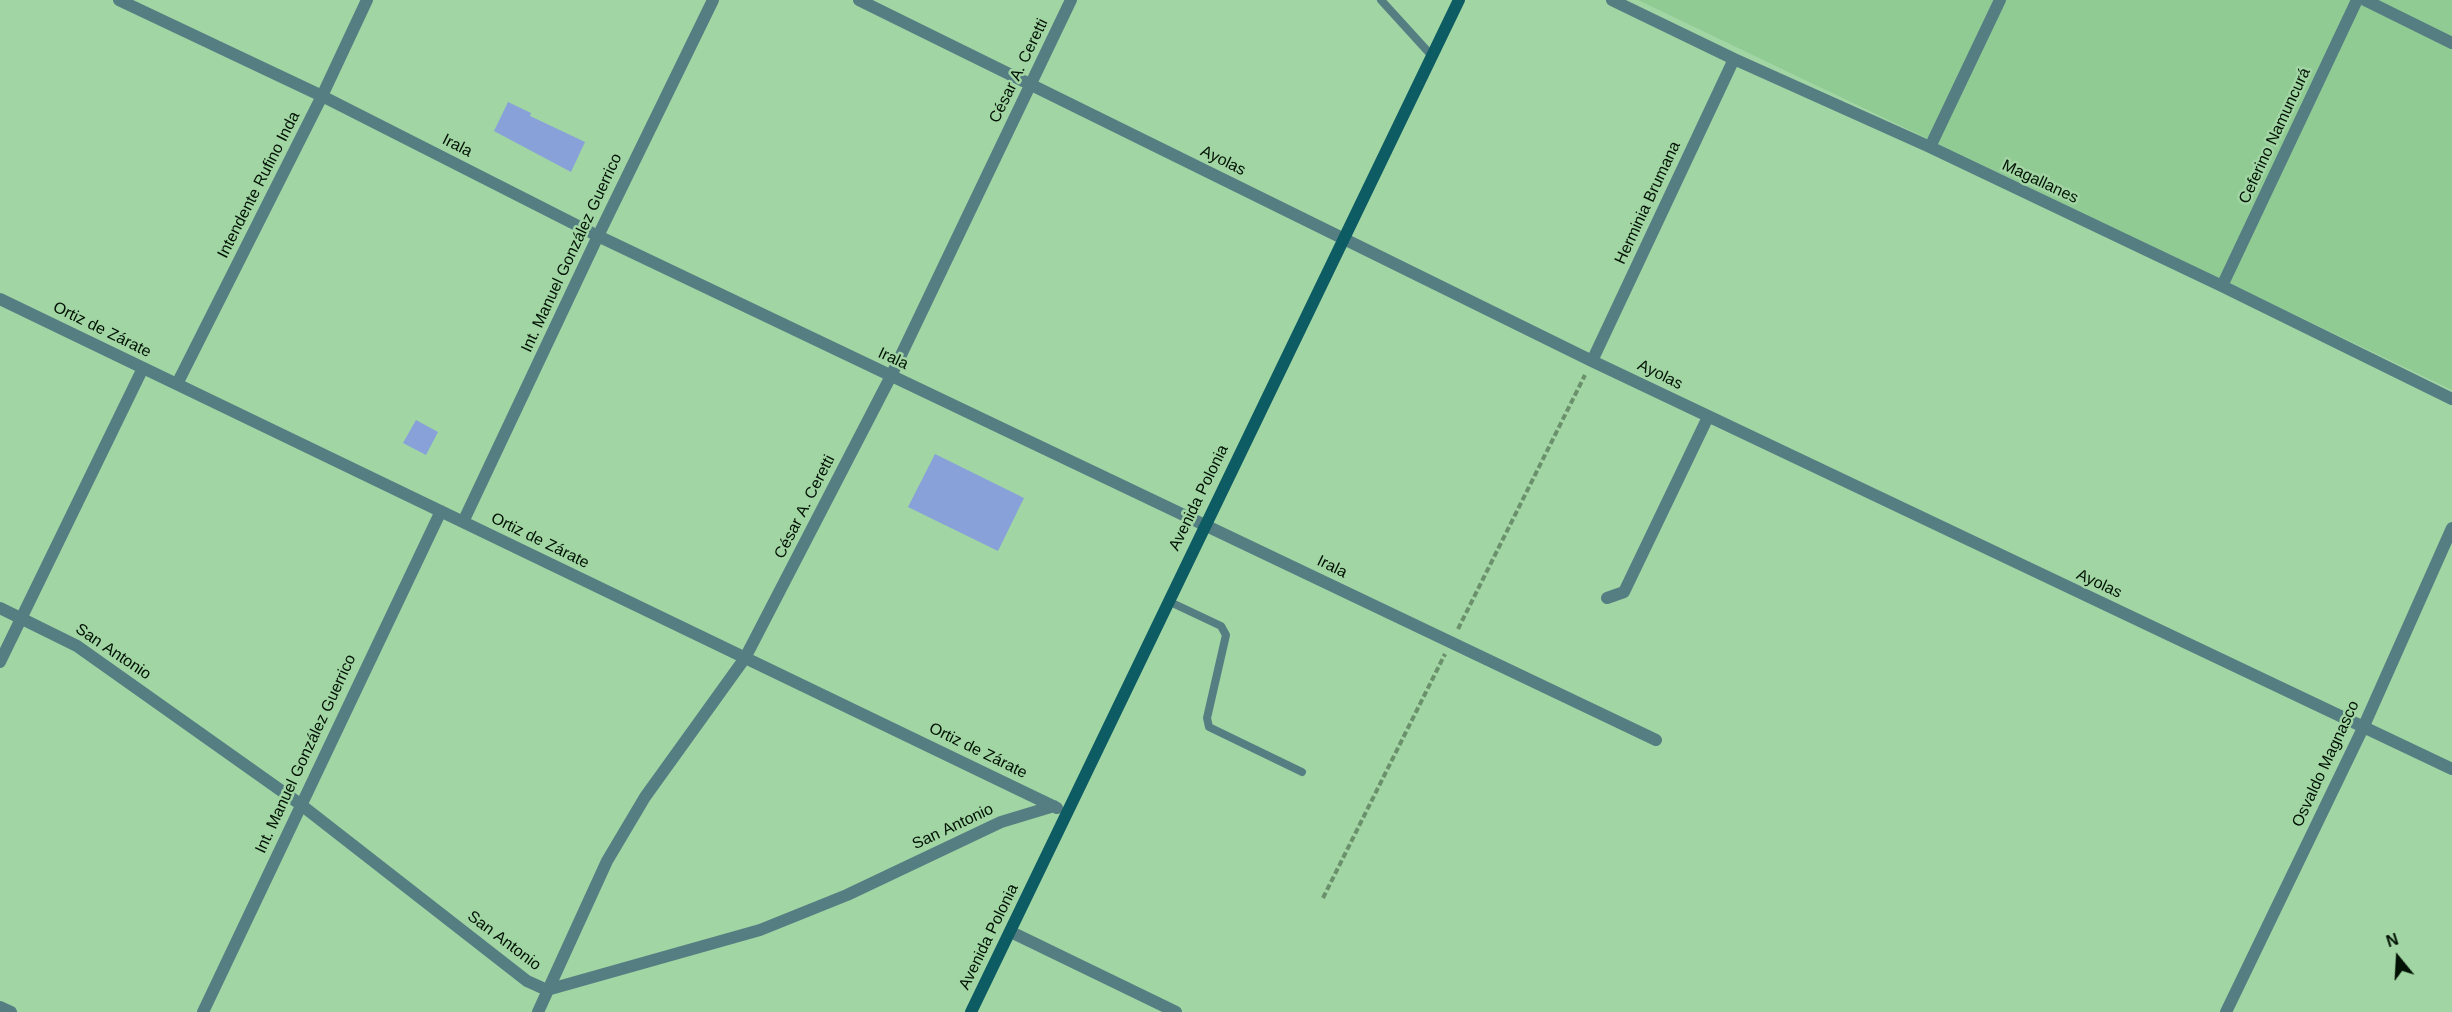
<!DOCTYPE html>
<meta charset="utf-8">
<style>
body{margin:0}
#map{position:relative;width:2452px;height:1012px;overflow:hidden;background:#a1d5a3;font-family:Arial,sans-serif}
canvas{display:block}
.north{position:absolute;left:2368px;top:928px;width:60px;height:60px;-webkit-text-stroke:4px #a1d5a3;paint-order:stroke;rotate:342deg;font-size:16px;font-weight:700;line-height:24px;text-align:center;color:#011103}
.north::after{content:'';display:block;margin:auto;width:21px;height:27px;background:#011103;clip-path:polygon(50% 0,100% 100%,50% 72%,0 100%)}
</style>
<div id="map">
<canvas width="2452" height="1012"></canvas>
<div class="north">N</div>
</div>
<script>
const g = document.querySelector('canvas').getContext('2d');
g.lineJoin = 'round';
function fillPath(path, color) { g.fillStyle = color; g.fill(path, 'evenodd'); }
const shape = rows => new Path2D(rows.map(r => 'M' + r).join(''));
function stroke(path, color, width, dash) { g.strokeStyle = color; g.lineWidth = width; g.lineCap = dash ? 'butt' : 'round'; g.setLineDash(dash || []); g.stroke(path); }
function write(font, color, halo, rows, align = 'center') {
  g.font = font + ' Arial,sans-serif'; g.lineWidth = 5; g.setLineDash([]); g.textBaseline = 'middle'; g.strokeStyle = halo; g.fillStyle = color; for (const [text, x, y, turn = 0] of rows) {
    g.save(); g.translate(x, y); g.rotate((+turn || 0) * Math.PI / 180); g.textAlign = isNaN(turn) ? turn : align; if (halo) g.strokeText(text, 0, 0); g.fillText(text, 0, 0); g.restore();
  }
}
const built = shape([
 [1638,0,2452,0,2452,390]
]);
const building = shape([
 [508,102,531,113,530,116,585,142,571,172,494,131],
 [416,420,438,432,426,455,403,443],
 [935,454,1024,498,998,551,908,507]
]);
const path = shape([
 [1458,629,1585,375],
 [1323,898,1445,654]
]);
const service = shape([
 [1381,0,1432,56],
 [1168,601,1221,626,1226,635,1207,718,1209,727,1302,772]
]);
const minor = shape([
 [119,0,322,96,598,236,1656,740],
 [859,0,1592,361,2452,769],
 [1612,0,1734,59,1930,147,2222,286,2452,399],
 [2365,0,2452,43],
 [1930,147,2000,0],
 [2222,286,2357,0],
 [0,299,1057,808],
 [1592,361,1734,59],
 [177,384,322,96,367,0],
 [463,522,598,236,713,0],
 [1607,598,1624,592,1708,417],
 [0,608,77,646,300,804,527,981,547,990,760,930,847,895,1001,822,1054,806],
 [0,662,143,368],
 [1011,932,1176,1012],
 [0,1007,11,1012],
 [203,1012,441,511],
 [538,1012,607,861,645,797,745,658,891,376,1071,0],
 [2226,1012,2363,728,2452,528]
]);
const secondary = shape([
 [971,1012,1459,0]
]);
const streetNames = [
 ["César A. Ceretti",1019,71,-64],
 ["Ceferino Namuncurá",2275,136,-65],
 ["Irala",457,146,27],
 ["Ayolas",1223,161,26],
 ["Magallanes",2040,182,25],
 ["Intendente Rufino Inda",259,185,-63],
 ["Herminia Brumana",1648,203,-65],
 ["Int. Manuel González Guerrico",572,253,-65],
 ["Ortiz de Zárate",102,330,26],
 ["Irala",893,359,25],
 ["Ayolas",1660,375,26],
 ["Avenida Polonia",1199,498,-64],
 ["César A. Ceretti",805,507,-63],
 ["Ortiz de Zárate",540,541,26],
 ["Irala",1332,567,26],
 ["Ayolas",2099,584,25],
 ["San Antonio",113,652,34],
 ["Ortiz de Zárate",978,751,26],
 ["Int. Manuel González Guerrico",306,754,-65],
 ["Osvaldo Magnasco",2326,764,-65],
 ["San Antonio",953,827,-25],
 ["Avenida Polonia",989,937,-64],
 ["San Antonio",504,941,37]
];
fillPath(built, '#91cb94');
fillPath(building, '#88a1d9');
stroke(path, '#6a916c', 4, [6, 3]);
stroke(service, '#557e83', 8);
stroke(minor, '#557e83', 12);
stroke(secondary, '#0d5b63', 12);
write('16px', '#011103', '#a1d5a3', streetNames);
</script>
